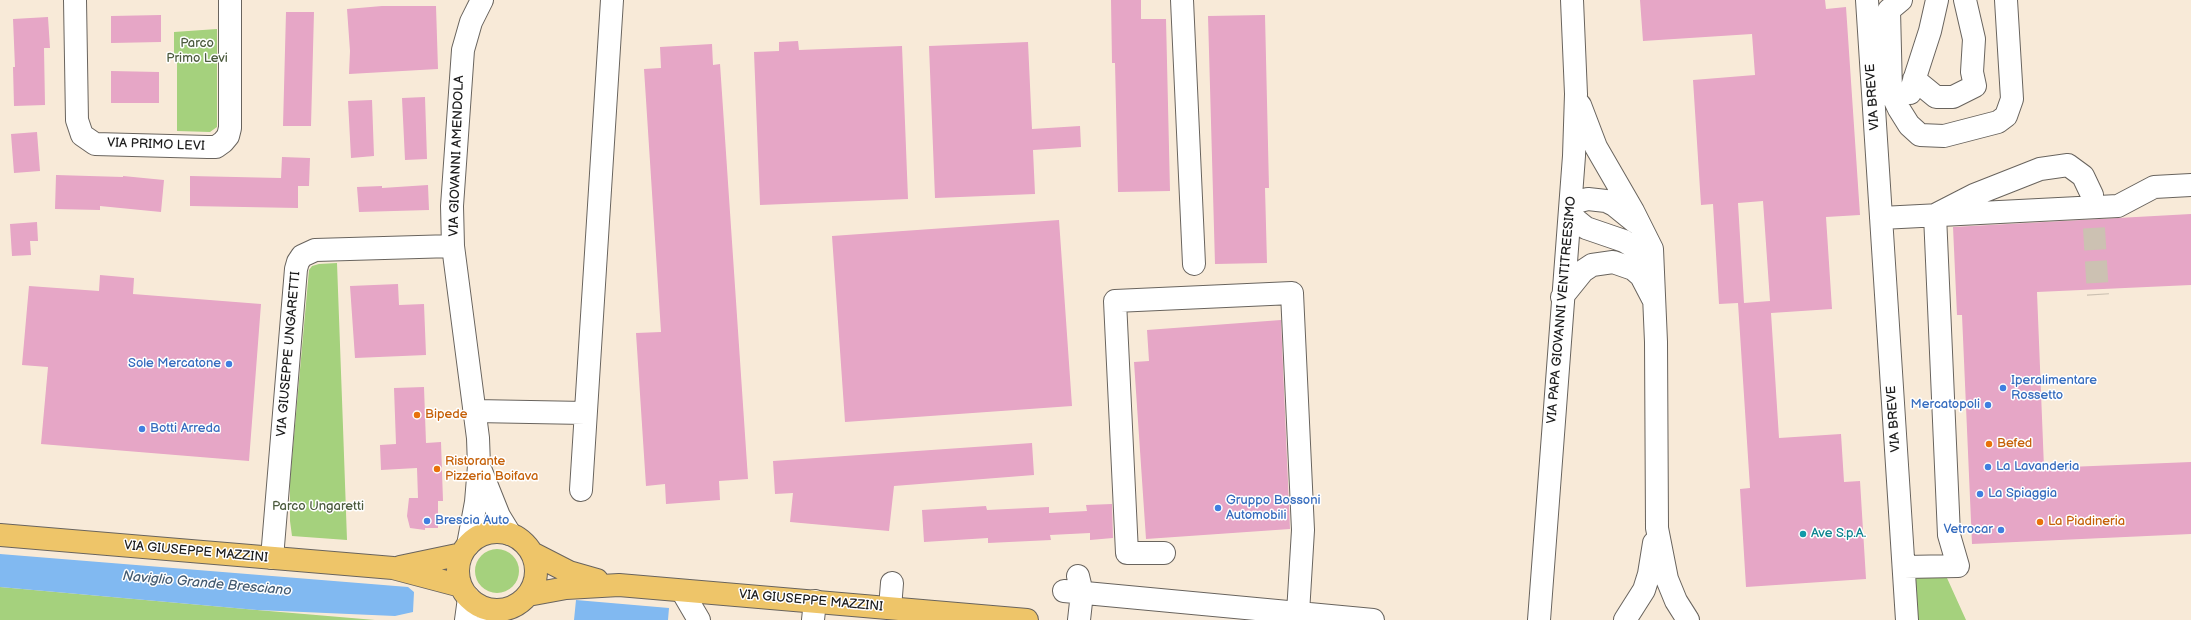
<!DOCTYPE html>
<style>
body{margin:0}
canvas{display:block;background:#f8ead8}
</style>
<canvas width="2191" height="620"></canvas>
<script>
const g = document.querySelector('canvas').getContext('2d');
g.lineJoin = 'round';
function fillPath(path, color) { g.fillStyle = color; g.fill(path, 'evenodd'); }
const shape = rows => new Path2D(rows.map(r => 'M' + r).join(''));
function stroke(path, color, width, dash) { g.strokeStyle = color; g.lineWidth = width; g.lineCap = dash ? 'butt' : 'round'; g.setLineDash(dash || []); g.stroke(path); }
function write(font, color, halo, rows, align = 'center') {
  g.font = font + ' "Balsamiq Sans",sans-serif'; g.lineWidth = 3; g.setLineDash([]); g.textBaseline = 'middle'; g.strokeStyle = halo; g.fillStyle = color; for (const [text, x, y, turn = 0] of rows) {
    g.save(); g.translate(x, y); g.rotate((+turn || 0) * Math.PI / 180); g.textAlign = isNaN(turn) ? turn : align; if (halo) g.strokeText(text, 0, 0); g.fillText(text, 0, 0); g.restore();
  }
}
const green = shape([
 [217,29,217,127,210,132,177,131,177,58,174,58,174,32],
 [337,263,343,427,347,540,292,536,290,521,290,481,309,270,312,266,319,264],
 '475 571a22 22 0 1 1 44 0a22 22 0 1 1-44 0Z',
 [1940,570,1947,578,1966,620,1915,620,1913,578],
 [0,587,257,610,375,620,0,620]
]);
const water = shape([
 [0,554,408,587,414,592,413,612,395,616,257,610,0,587],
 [576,600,669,608,668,620,574,620]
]);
const building = shape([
 [1111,0,1141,0,1141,19,1166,19,1170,191,1118,192,1115,63,1112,63],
 [1640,0,1825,0,1826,9,1846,7,1860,215,1826,217,1832,309,1771,313,1779,438,1841,434,1844,482,1860,481,1866,579,1746,587,1740,489,1750,488,1738,303,1719,304,1713,204,1701,205,1693,80,1755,75,1752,34,1643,41],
 [1763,201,1770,301,1744,303,1738,203],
 [382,6,436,6,438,69,349,74,350,51,347,9],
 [286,12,314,12,311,126,283,126],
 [161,15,161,42,111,43,111,16],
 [1265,15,1269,188,1265,188,1267,263,1215,264,1208,16],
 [48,17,50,48,44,48,45,105,14,106,13,67,15,67,13,19],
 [798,41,799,50,902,46,908,199,760,205,754,52,779,51,779,42],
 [1028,42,1032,129,1080,126,1081,147,1033,150,1035,194,935,198,929,46],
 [712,44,713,65,720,64,748,479,719,481,720,500,666,504,665,484,646,486,636,333,661,332,644,69,661,68,660,47],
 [111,71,159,72,159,103,111,103],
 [425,97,427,159,405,160,402,98],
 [372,100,374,156,351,158,348,101],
 [37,132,40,171,14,173,11,134],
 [282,157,310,158,309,186,298,186,298,208,190,206,190,176,281,178],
 [56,175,123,177,123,176,164,180,161,212,100,206,100,210,55,209],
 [428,185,429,210,359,212,357,187,382,186,382,188],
 [2191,214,2191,285,2037,292,2044,468,2191,462,2191,534,1972,544,1962,315,1957,315,1953,227],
 [1059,220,1072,406,845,422,832,236],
 [37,222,38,241,30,241,31,255,12,256,10,224],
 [100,275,134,278,133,294,261,304,249,461,41,444,48,367,22,365,29,286,99,291],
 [398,284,399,305,424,304,426,355,355,358,350,286],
 [1281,320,1290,529,1146,539,1134,362,1149,361,1147,330],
 [424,387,426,443,441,442,443,501,438,501,438,528,425,528,425,530,410,528,407,516,409,498,418,498,417,468,381,470,380,445,396,444,394,388],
 [1032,443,1034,475,894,486,889,531,790,522,793,493,775,494,773,461],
 [1112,504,1113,538,1090,540,1090,533,1050,535,1051,540,988,543,988,538,924,542,922,510,986,506,987,510,1049,507,1049,513,1087,511,1086,505]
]);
const minorTunnel = shape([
 [2092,195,2098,295]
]);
const minor = shape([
 [75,0,77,120,82,135,95,144,208,147,216,147,223,142,228,136,230,128,230,0],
 [1182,0,1194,264],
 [1867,0,1907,620],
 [1901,0,1889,10,1891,92,1899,109,1909,125,1920,135,1944,136,1998,122,2006,116,2012,99,2006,0],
 [1914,79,1936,97,1953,97,1975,86,1972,72,1974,39,1965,0],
 [1910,93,1930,31,1937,0],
 [1580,105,1596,147,1633,211,1652,249,1656,342,1657,528,1667,579,1676,601,1688,620],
 [1571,203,1588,199,1606,201,1614,205,1635,222],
 [1570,215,1586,228,1624,241,1634,247,1643,256,1652,273],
 [1881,218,2118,206,2154,187,2191,185],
 [1562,297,1583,271,1592,265,1613,262,1633,269,1641,276,1653,299],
 [475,411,585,413],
 [481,471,499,516,510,534],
 [581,490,612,0],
 [468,545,476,502,479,466,478,438,453,246,452,206,463,50,471,22,482,0],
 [1164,553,1127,553,1115,301,1292,293,1303,530,1298,613],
 [272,558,296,269,298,262,302,256,315,250,453,246],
 [1904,567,1958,566,1949,535,1935,215,1974,195,2040,169,2068,165,2083,176,2092,195],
 [1078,576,1082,593,1079,620],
 [682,591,699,620],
 [1064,591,1373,620],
 [890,608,892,583],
 [466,620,469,598],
 [488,620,496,610],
 [813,620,815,601],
 [1539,620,1574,156,1576,94,1572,0],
 [1625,620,1644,590,1649,574,1654,543]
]);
const major = shape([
 '458 571a39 39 0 1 1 78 0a39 39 0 1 1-78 0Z',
 [0,535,393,568,461,586],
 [532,553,569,572,597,580],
 [400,567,462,554],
 [528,595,566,588,619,585,1027,620]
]);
const markers = [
 [229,364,4,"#3f7fe0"],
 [2003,388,4,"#3f7fe0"],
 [1988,405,4,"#3f7fe0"],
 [417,415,4,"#e8710a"],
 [142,429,4,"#3f7fe0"],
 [1989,444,4,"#e8710a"],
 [1988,467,4,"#3f7fe0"],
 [437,469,4,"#e8710a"],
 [1980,494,4,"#3f7fe0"],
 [1218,508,4,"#3f7fe0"],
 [427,521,4,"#3f7fe0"],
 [2040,522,4,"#e8710a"],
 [2001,530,4,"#3f7fe0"],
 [1803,534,4,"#0f9aa8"]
];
const parkNames = [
 ["Parco",197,44],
 ["Primo Levi",197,59],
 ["Parco Ungaretti",318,507]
];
const streetNames = [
 ["VIA BREVE",1873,97,-94],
 ["VIA PRIMO LEVI",156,145,2],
 ["VIA GIOVANNI AMENDOLA",457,156,-88],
 ["VIA PAPA GIOVANNI VENTITREESIMO",1562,310,-85],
 ["VIA GIUSEPPE UNGARETTI",289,354,-85],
 ["VIA BREVE",1894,419,-94],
 ["VIA GIUSEPPE MAZZINI",196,552,5],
 ["VIA GIUSEPPE MAZZINI",811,601,5]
];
const shopNames = [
 ["Sole Mercatone",221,364,"right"],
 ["Iperalimentare",2011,381],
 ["Rossetto",2011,396],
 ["Mercatopoli",1980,405,"right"],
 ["Botti Arreda",150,429],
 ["La Lavanderia",1996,467],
 ["La Spiaggia",1988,494],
 ["Gruppo Bossoni",1226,501],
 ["Automobili",1226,516],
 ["Brescia Auto",435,521],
 ["Vetrocar",1993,530,"right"]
];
const foodNames = [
 ["Bipede",425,415],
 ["Befed",1997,444],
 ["Ristorante",445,462],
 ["Pizzeria Boifava",445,477],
 ["La Piadineria",2048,522]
];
const cultureNames = [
 ["Ave S.p.A.",1811,534]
];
const waterNames = [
 ["Naviglio Grande Bresciano",207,584,5]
];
fillPath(green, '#a5d17d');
fillPath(water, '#81b9f1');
fillPath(building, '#e6a6c6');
stroke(minorTunnel, '#ccc1b2', 22, [22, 11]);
stroke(minor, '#69645e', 24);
stroke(major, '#69645e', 24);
stroke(minor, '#fff', 22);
stroke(major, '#eec569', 22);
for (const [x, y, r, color] of markers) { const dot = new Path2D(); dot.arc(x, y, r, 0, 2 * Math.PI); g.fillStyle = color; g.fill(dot); stroke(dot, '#fff', 1.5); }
write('13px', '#4c5b3e', '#fff', parkNames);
write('13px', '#1c1c1c', '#fff', streetNames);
write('13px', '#366cbe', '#fff', shopNames, 'left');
write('13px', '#c56008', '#fff', foodNames, 'left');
write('13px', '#0d838f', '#fff', cultureNames, 'left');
write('italic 14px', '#445b71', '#fff', waterNames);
</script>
